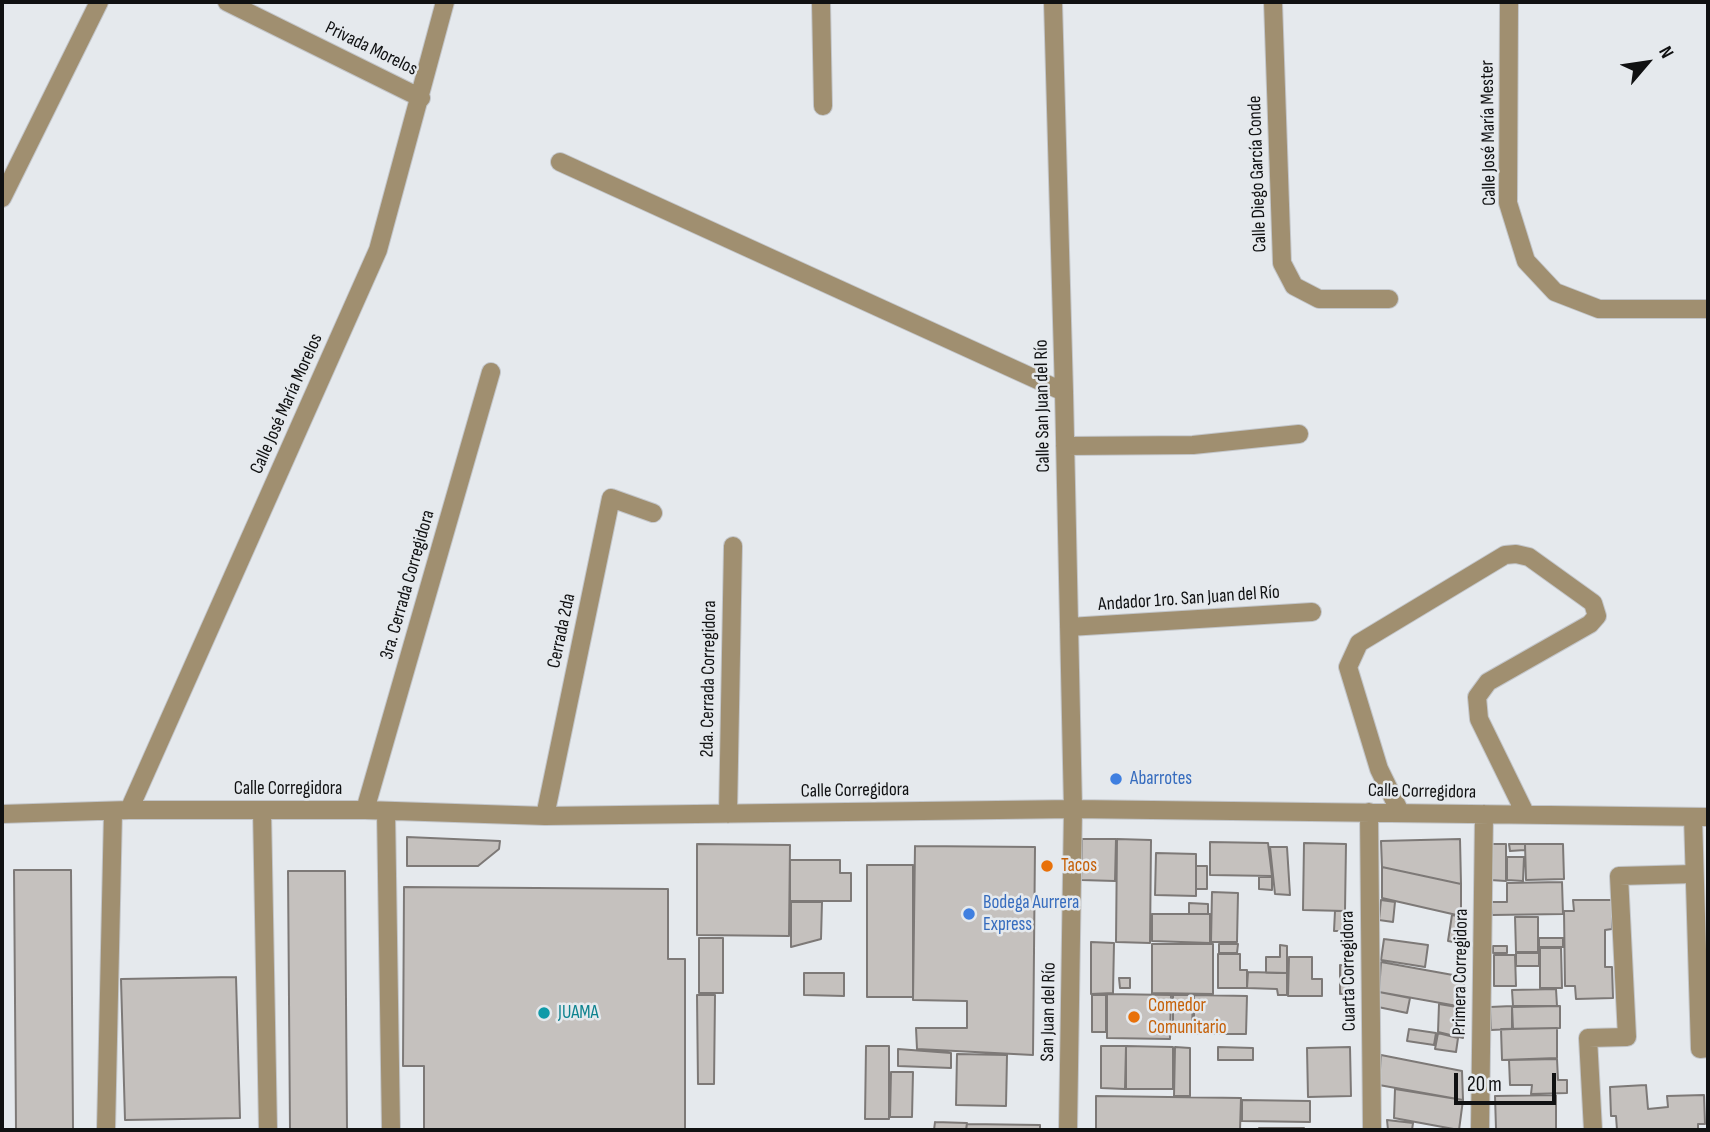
<!DOCTYPE html>
<meta charset="utf-8">
<style>
body{margin:0}
#map{position:relative;width:1710px;height:1132px;overflow:hidden;background:#e5e9ed;font-family:"Sofia Sans Condensed",sans-serif}
canvas{display:block}
.frame{position:absolute;inset:0;border:4px solid #101112;pointer-events:none}
.north{position:absolute;left:1612px;top:28px;width:70px;height:70px;-webkit-text-stroke:5px #e5e9ed;paint-order:stroke;rotate:61deg;font-size:19px;font-weight:700;line-height:28px;text-align:center;color:#101112}
.north::after{content:'';display:block;margin:auto;width:24px;height:32px;background:#101112;clip-path:polygon(50% 0,100% 100%,50% 72%,0 100%)}
.scale{position:absolute;left:1454px;top:1073px;width:102px;height:32px;box-sizing:border-box;border:4px solid #101112;border-top:0;padding-left:9px;font-size:21px;line-height:24px;white-space:nowrap;color:#101112;-webkit-text-stroke:5px #e5e9ed;paint-order:stroke}
</style>
<div id="map">
<canvas width="1710" height="1132"></canvas>
<div class="frame"></div>
<div class="north">N</div>
<div class="scale">20 m</div>
</div>
<script>
const g = document.querySelector('canvas').getContext('2d');
g.lineJoin = 'round';
function fillPath(path, color) { g.fillStyle = color; g.fill(path, 'evenodd'); }
const shape = rows => new Path2D(rows.map(r => 'M' + r).join(''));
function stroke(path, color, width, dash) { g.strokeStyle = color; g.lineWidth = width; g.lineCap = dash ? 'butt' : 'round'; g.setLineDash(dash || []); g.stroke(path); }
function write(font, color, halo, rows, align = 'center') {
  g.font = font + ' "Sofia Sans Condensed",sans-serif'; g.lineWidth = 5; g.setLineDash([]); g.textBaseline = 'middle'; g.strokeStyle = halo; g.fillStyle = color; for (const [text, x, y, turn = 0] of rows) {
    g.save(); g.translate(x, y); g.rotate((+turn || 0) * Math.PI / 180); g.textAlign = isNaN(turn) ? turn : align; if (halo) g.strokeText(text, 0, 0); g.fillText(text, 0, 0); g.restore();
  }
}
const building = shape([
 [407,837,500,841,499,849,478,866,407,866,407,837],
 [1082,839,1116,839,1115,881,1081,880,1082,839],
 [1117,839,1151,840,1150,943,1116,942,1117,839],
 [1460,839,1461,884,1382,867,1381,841,1460,839],
 [1210,842,1268,843,1272,876,1210,875,1210,842],
 [1304,843,1346,844,1345,911,1303,910,1304,843],
 [697,844,790,845,789,936,697,935,697,844],
 [1490,844,1506,844,1506,881,1490,880,1490,844],
 [1509,844,1525,844,1525,850,1510,851,1509,844],
 [1525,844,1563,844,1564,879,1526,880,1525,844],
 [915,846,1035,847,1033,1055,917,1049,916,1028,967,1028,967,1001,913,1000,915,846],
 [1270,847,1287,847,1290,895,1275,894,1270,847],
 [1156,853,1196,854,1196,896,1155,895,1156,853],
 [1507,857,1524,857,1523,881,1507,880,1507,857],
 [790,860,840,860,840,873,851,873,851,901,790,901,790,860],
 [867,865,913,865,913,997,867,997,867,865],
 [1196,866,1207,866,1207,889,1196,889,1196,866],
 [1382,867,1461,884,1461,916,1382,898,1382,867],
 [14,870,71,870,73,1130,16,1130,14,870],
 [288,871,345,871,347,1130,290,1130,288,871],
 [1259,877,1272,877,1272,890,1259,889,1259,877],
 [1562,882,1563,914,1492,915,1491,902,1507,902,1507,883,1562,882],
 [404,887,668,889,668,959,685,959,685,1130,424,1130,424,1066,403,1066,404,887],
 [1212,892,1238,893,1237,942,1211,942,1212,892],
 [1381,900,1395,902,1393,922,1379,920,1381,900],
 [1573,900,1612,900,1612,929,1605,930,1605,967,1612,967,1613,998,1576,999,1575,986,1565,986,1564,911,1574,911,1573,900],
 [791,902,822,902,821,939,791,947,791,902],
 [1189,903,1208,904,1208,914,1189,914,1189,903],
 [1335,911,1348,911,1347,931,1334,931,1335,911],
 [1152,914,1210,914,1210,943,1152,941,1152,914],
 [1452,915,1462,917,1464,944,1448,941,1452,915],
 [1515,917,1538,917,1538,952,1516,952,1515,917],
 [699,938,723,938,723,993,699,993,699,938],
 [1539,938,1563,938,1563,947,1539,947,1539,938],
 [1384,939,1428,945,1425,967,1381,960,1384,939],
 [1091,942,1114,943,1113,993,1091,994,1091,942],
 [1152,944,1213,944,1213,994,1152,993,1152,944],
 [1219,944,1238,944,1237,953,1219,953,1219,944],
 [1280,945,1287,946,1287,973,1266,973,1266,957,1280,957,1280,945],
 [1493,946,1507,946,1507,953,1493,953,1493,946],
 [1540,948,1561,948,1562,988,1540,988,1540,948],
 [1516,953,1539,953,1539,966,1516,966,1516,953],
 [1218,954,1240,954,1240,970,1247,970,1247,988,1218,988,1218,954],
 [1494,955,1515,955,1516,986,1494,986,1494,955],
 [1289,957,1312,957,1312,979,1322,979,1322,996,1288,996,1289,957],
 [1381,962,1464,977,1463,1007,1379,992,1381,962],
 [1340,965,1349,966,1349,994,1340,994,1340,965],
 [1248,972,1287,973,1287,995,1278,995,1277,989,1247,988,1248,972],
 [804,973,844,973,844,996,804,995,804,973],
 [236,977,240,1118,125,1120,121,979,236,977],
 [1119,978,1130,978,1130,988,1120,988,1119,978],
 [1556,989,1557,1006,1513,1006,1512,990,1556,989],
 [1379,992,1410,998,1407,1013,1378,1007,1379,992],
 [1107,994,1171,995,1170,1039,1107,1038,1107,994],
 [697,995,715,995,714,1084,698,1084,697,995],
 [1092,995,1106,995,1106,1032,1092,1032,1092,995],
 [1173,995,1193,995,1192,1031,1173,1031,1173,995],
 [1194,995,1247,996,1246,1034,1194,1034,1194,995],
 [1439,1004,1463,1008,1463,1038,1438,1032,1439,1004],
 [1512,1006,1512,1029,1491,1030,1490,1007,1512,1006],
 [1560,1006,1560,1028,1513,1029,1512,1007,1560,1006],
 [1557,1028,1557,1058,1502,1060,1501,1029,1557,1028],
 [1409,1029,1436,1033,1434,1045,1407,1041,1409,1029],
 [1438,1033,1458,1038,1456,1052,1435,1049,1438,1033],
 [866,1046,889,1046,889,1119,865,1119,866,1046],
 [1101,1046,1126,1046,1125,1089,1101,1088,1101,1046],
 [1126,1046,1173,1047,1173,1089,1126,1089,1126,1046],
 [1175,1047,1190,1048,1190,1096,1174,1096,1175,1047],
 [1218,1047,1253,1048,1253,1060,1218,1060,1218,1047],
 [1350,1047,1351,1096,1308,1097,1307,1048,1350,1047],
 [898,1049,951,1053,951,1068,898,1066,898,1049],
 [957,1054,1007,1055,1006,1106,956,1105,957,1054],
 [1381,1055,1462,1071,1463,1100,1379,1085,1381,1055],
 [1557,1059,1558,1080,1567,1080,1567,1093,1531,1094,1532,1085,1510,1085,1509,1060,1557,1059],
 [891,1072,913,1072,912,1117,890,1117,891,1072],
 [1646,1085,1648,1109,1668,1107,1667,1096,1704,1095,1705,1124,1698,1124,1698,1130,1617,1130,1616,1116,1611,1116,1610,1087,1646,1085],
 [1395,1089,1463,1100,1459,1130,1394,1118,1395,1089],
 [1556,1095,1556,1129,1496,1129,1495,1096,1556,1095],
 [1096,1096,1241,1098,1240,1130,1096,1130,1096,1096],
 [1242,1100,1310,1101,1310,1122,1242,1121,1242,1100],
 [1387,1120,1413,1123,1412,1130,1388,1130,1387,1120],
 [935,1122,967,1123,966,1130,934,1130,935,1122],
 [967,1124,1040,1125,1040,1130,966,1130,967,1124],
 [1259,1128,1304,1128,1304,1130,1259,1130,1259,1128]
]);
const minor = shape([
 [227,2,421,98],
 [821,2,823,106],
 [1053,2,1064,392,1073,809,1068,1130],
 [1273,2,1282,263,1294,286,1319,299,1389,299],
 [1509,2,1508,203,1526,261,1555,292,1599,309,1708,309],
 [560,162,1064,392],
 [2,198,99,2],
 [1065,446,1193,445,1299,434],
 [1069,627,1312,612],
 [129,810,378,250,445,2],
 [262,810,268,1130],
 [365,810,491,372],
 [386,811,391,1130],
 [1369,812,1372,1130],
 [1400,812,1379,769,1348,667,1359,643,1505,555,1516,554,1529,557,1593,603,1597,616,1590,624,1488,682,1477,697,1479,719,1525,813],
 [2,814,129,810,365,810,545,816,1073,809,1708,817],
 [728,814,733,546],
 [545,816,611,498,653,513],
 [1693,817,1700,1049,1708,1048],
 [106,1130,113,812],
 [1480,1130,1484,814],
 [1593,1130,1588,1038,1627,1037,1619,876,1694,874]
]);
const markers = [
 [1116,779,7,"#3f7fe0"],
 [1047,866,7,"#e8710a"],
 [969,914,7,"#3f7fe0"],
 [544,1013,7,"#0f9aa8"],
 [1134,1017,7,"#e8710a"]
];
const streetNames = [
 ["Privada Morelos",371,49,26],
 ["Calle José María Mester",1489,133,-91],
 ["Calle Diego García Conde",1258,174,-92],
 ["Calle José María Morelos",287,404,-66],
 ["Calle San Juan del Río",1043,406,-91],
 ["3ra. Cerrada Corregidora",408,585,-74],
 ["Andador 1ro. San Juan del Río",1189,599,-4],
 ["Cerrada 2da",562,631,-78],
 ["2da. Cerrada Corregidora",709,679,-89],
 ["Calle Corregidora",288,789],
 ["Calle Corregidora",855,791,-1],
 ["Calle Corregidora",1422,792,1],
 ["Cuarta Corregidora",1349,971,-91],
 ["Primera Corregidora",1461,972,-89],
 ["San Juan del Río",1049,1012,-89]
];
const shopNames = [
 ["Abarrotes",1130,779],
 ["Bodega Aurrera",983,903],
 ["Express",983,925]
];
const foodNames = [
 ["Tacos",1061,866],
 ["Comedor",1148,1006],
 ["Comunitario",1148,1028]
];
const cultureNames = [
 ["JUAMA",558,1013]
];
fillPath(building, '#c5c1be');
stroke(building, '#7d7977', 2);
stroke(minor, '#c3c6ca', 20);
stroke(minor, '#a08f70', 18);
for (const [x, y, r, color] of markers) { const dot = new Path2D(); dot.arc(x, y, r, 0, 2 * Math.PI); g.fillStyle = color; g.fill(dot); stroke(dot, '#e5e9ed', 2.5); }
write('19px', '#101112', '#e5e9ed', streetNames);
write('19px', '#366cbe', '#e5e9ed', shopNames, 'left');
write('19px', '#c56008', '#e5e9ed', foodNames, 'left');
write('19px', '#0d838f', '#e5e9ed', cultureNames, 'left');
</script>
